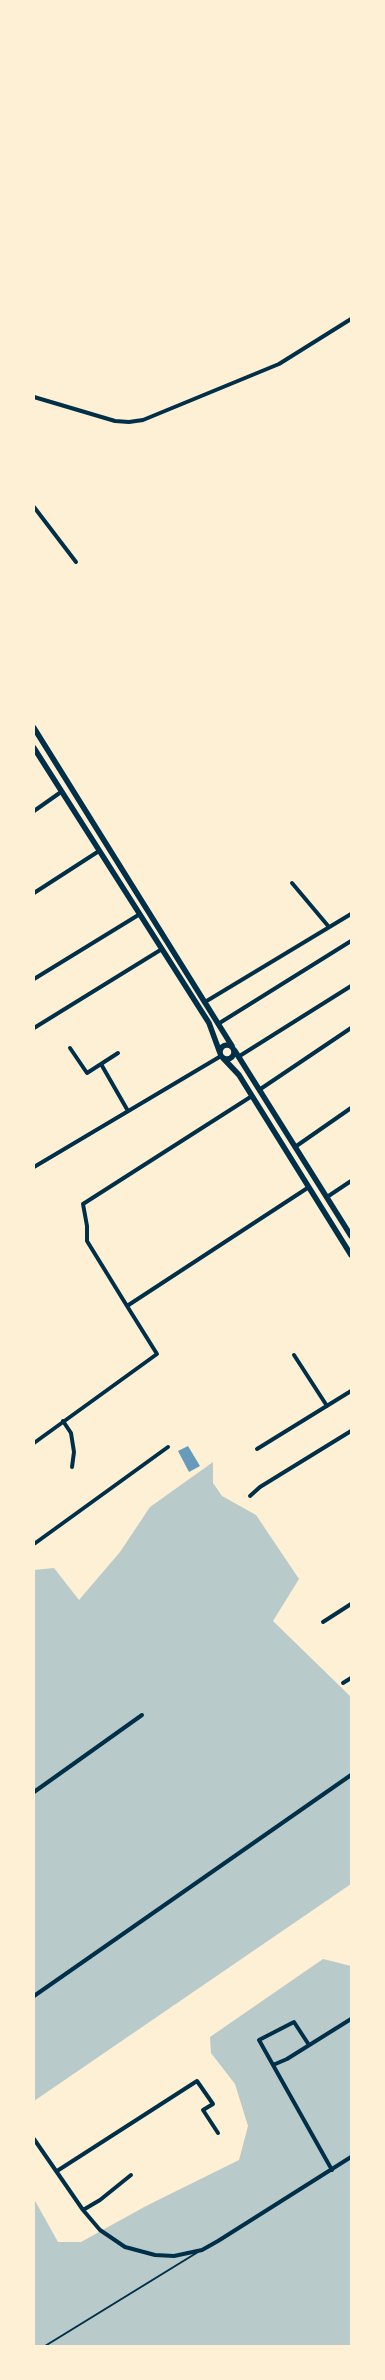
<!DOCTYPE html>
<style>
body{margin:0}
#map{position:relative;width:385px;height:2380px;overflow:hidden;background:#fdf0d5;font-family:"Golos Text",sans-serif}
canvas{display:block}
.frame{position:absolute;inset:0;border:35px solid #fdf0d5;pointer-events:none}
</style>
<div id="map">
<canvas width="385" height="2380"></canvas>
<div class="frame"></div>
</div>
<script>
const g = document.querySelector('canvas').getContext('2d');
g.lineJoin = 'round';
function fillPath(path, color) { g.fillStyle = color; g.fill(path, 'evenodd'); }
const shape = rows => new Path2D(rows.map(r => 'M' + r).join(''));
function stroke(path, color, width, dash) { g.strokeStyle = color; g.lineWidth = width; g.lineCap = dash ? 'butt' : 'round'; g.setLineDash(dash || []); g.stroke(path); }
const green = shape([
 [213,1462,213,1483,222,1496,256,1515,299,1579,273,1621,351,1697,351,1884,34,2101,34,1570,54,1568,79,1600,120,1552,150,1507],
 [323,1959,351,1966,351,2346,34,2346,34,2199,58,2242,81,2242,146,2206,239,2160,248,2126,235,2084,211,2053,210,2037]
]);
const water = shape([
 [188,1446,200,1466,189,1472,178,1451]
]);
const service = shape([
 [45,2346,198,2252]
]);
const minor = shape([
 [34,397,115,421,129,422,143,420,279,364,351,319],
 [34,507,76,562],
 [34,811,61,792],
 [292,883,329,927],
 [34,893,99,851],
 [34,979,140,914],
 [205,1002,351,914],
 [218,1024,351,941],
 [34,1028,162,949],
 [70,1048,87,1073,101,1064],
 [118,1053,101,1064,128,1111],
 [238,1057,351,986],
 [259,1090,351,1028],
 [295,1147,351,1108],
 [34,1167,221,1056],
 [327,1197,351,1181],
 [127,1306,87,1241,87,1226,83,1204,252,1096],
 [294,1355,327,1406],
 [63,1421,71,1433,74,1452,72,1467],
 [34,1443,157,1354,127,1306,309,1187],
 [257,1449,351,1391],
 [250,1496,260,1487,351,1431],
 [34,1544,168,1447],
 [323,1622,351,1604],
 [343,1683,351,1678],
 [34,1792,142,1715],
 [34,1996,351,1775],
 [309,2045,294,2022,259,2040,273,2065,287,2059,351,2019],
 [273,2065,332,2170],
 [34,2139,83,2210,100,2230,125,2247,155,2255,174,2256,202,2250,218,2241,351,2157],
 [57,2171,197,2081,213,2104,203,2110,218,2133],
 [83,2210,100,2200,131,2175]
]);
const secondary = shape([
 [34,728,232,1046],
 [34,748,209,1023,220,1053],
 '220 1052a7 7 0 1 1 14 0a7 7 0 1 1-14 0Z',
 [235,1051,351,1236],
 [223,1058,239,1075,351,1255]
]);
fillPath(green, '#b9caca');
fillPath(water, '#669bbc');
stroke(service, '#003049', 2);
stroke(minor, '#003049', 4);
stroke(secondary, '#003049', 5.5);
</script>
